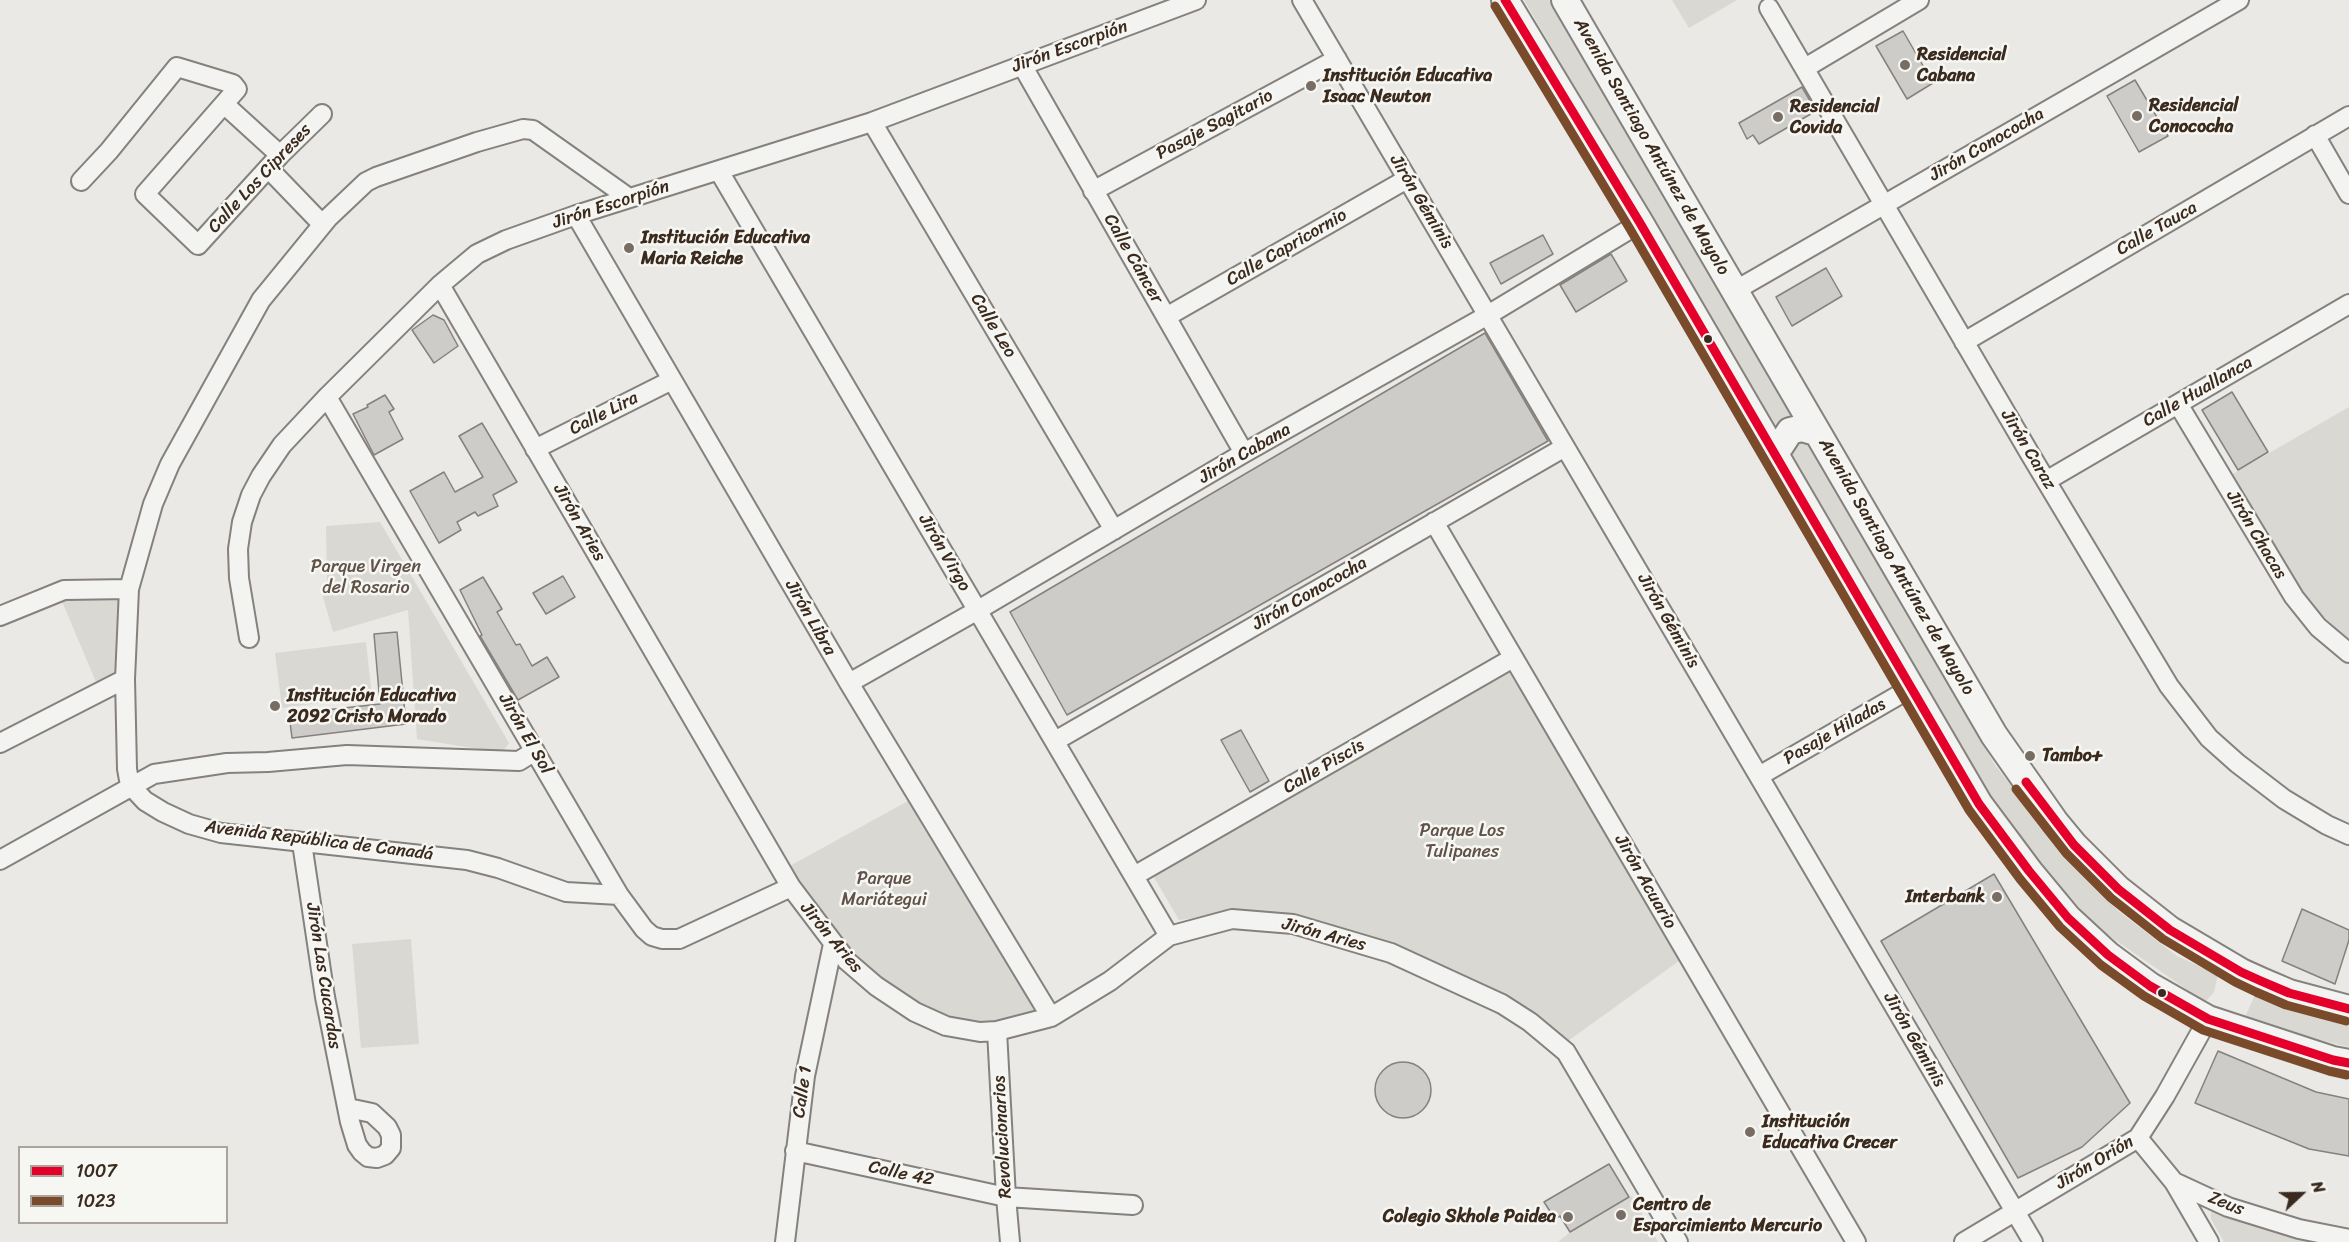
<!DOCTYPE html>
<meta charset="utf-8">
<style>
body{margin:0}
#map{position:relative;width:2349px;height:1242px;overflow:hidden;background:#eae9e6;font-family:Sriracha,sans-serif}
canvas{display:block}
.legend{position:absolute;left:18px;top:1146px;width:210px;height:78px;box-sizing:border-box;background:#f6f6f2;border:2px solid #aba49d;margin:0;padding:8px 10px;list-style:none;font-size:18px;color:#3b2a1e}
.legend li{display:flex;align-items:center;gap:12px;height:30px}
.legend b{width:30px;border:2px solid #aba49d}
.north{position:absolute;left:2271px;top:1164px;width:60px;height:60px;-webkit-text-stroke:4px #f6f6f2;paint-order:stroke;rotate:68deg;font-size:16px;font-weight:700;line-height:24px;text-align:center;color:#3b2a1e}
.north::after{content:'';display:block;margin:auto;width:21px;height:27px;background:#3b2a1e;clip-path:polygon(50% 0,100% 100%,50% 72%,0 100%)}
</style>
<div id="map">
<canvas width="2349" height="1242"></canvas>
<ul class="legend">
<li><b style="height:8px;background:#e4002b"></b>1007</li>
<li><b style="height:8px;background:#7a4b2a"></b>1023</li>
</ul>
<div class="north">N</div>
</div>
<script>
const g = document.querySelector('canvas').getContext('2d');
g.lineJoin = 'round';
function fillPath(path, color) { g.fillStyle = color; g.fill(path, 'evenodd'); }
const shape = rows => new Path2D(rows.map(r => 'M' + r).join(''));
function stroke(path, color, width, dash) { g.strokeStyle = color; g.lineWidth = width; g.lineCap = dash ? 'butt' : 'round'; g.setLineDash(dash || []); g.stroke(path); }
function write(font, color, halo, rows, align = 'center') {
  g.font = font + ' Sriracha,sans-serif'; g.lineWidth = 5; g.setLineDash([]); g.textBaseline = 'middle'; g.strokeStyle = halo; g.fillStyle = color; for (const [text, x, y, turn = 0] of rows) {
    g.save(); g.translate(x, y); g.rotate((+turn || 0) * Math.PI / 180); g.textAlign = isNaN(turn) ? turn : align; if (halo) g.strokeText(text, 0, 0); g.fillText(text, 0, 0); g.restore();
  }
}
const green = shape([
 [1524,0,1549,0,1995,765,2065,855,2117,910,2177,956,2218,975,2214,992,2205,1002,2098,928,2036,863,1983,792],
 [1672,0,1737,0,1689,28],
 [2349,407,2349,641,2313,606,2302,593,2231,475],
 [380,522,509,743,502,753,417,739,408,610,333,632,320,586,327,584,326,526],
 [120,596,119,673,96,682,61,599],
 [366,642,372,696,282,708,275,653],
 [1507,669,1683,958,1568,1041,1510,1004,1415,959,1225,914,1179,920,1152,874],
 [908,801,1037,1013,1017,1022,981,1023,942,1016,898,992,854,958,819,914,788,867],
 [411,939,419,1044,361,1048,352,944],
 [2255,995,2293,1011,2349,1025,2349,1047,2286,1032,2245,1017],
 [1632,1196,1658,1242,1558,1242,1570,1232],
 [2214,1208,2334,1242,2224,1242,2211,1219,2211,1212]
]);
const building = shape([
 [1903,31,1933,83,1907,99,1876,46,1903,31],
 [2135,80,2168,136,2139,152,2107,96,2135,80],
 [1802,87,1816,111,1759,144,1753,135,1747,139,1739,123,1802,87],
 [1543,235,1553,254,1501,284,1490,263,1543,235],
 [1611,254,1627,281,1576,312,1560,285,1611,254],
 [1826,268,1842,296,1792,326,1776,297,1826,268],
 [433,315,444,320,458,346,434,363,412,330,433,315],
 [1485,333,1548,441,1067,715,1010,612,1485,333],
 [2232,392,2268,452,2238,470,2202,410,2232,392],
 [385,395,394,409,389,412,403,439,374,455,353,414,368,407,367,405,385,395],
 [482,423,517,482,493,495,498,506,478,516,475,512,457,522,461,530,439,543,410,491,444,472,455,492,483,477,459,436,482,423],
 [563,576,575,597,546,614,533,593,563,576],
 [483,577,502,609,497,612,516,645,520,644,532,666,547,657,559,677,518,700,480,636,482,635,460,590,483,577],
 [397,632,406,724,292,738,289,714,380,704,374,634,397,632],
 [1241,730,1269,781,1250,792,1221,740,1241,730],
 [1994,874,2130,1103,2082,1147,2018,1178,1881,941,1994,874],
 [2302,909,2349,930,2349,940,2335,984,2282,961,2302,909],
 [2218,1051,2316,1092,2349,1099,2349,1156,2309,1149,2195,1103,2218,1051],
 '1375 1090a28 28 0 1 1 56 0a28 28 0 1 1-56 0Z',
 [1609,1164,1629,1197,1570,1232,1560,1216,1555,1219,1544,1202,1609,1164]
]);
const minor = shape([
 [1302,0,2033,1242],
 [1769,8,2030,454,2169,686,2209,738,2237,763,2284,799,2327,825,2349,835],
 [1022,65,1244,453],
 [1805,68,1919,0],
 [224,104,280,155],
 [872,122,1114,530],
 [2315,135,2349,194],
 [268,168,322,224],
 [719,171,1169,936],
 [81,181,109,151,177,67,233,84,237,89,145,194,198,245,280,155,322,114],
 [1093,191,1337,59],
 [576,215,849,683,1051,1017],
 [440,285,791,887,847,961,876,986,915,1012,946,1026,980,1032,997,1031,1051,1017,1110,981,1169,936,1232,919,1293,924,1391,953,1502,1004,1530,1022,1566,1052,1678,1242],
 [1736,290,2239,0],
 [1166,317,1407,179],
 [1964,342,2349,116],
 [327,397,619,895,644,929,652,936,662,939,679,939,791,887],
 [2178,404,2294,597,2318,627,2349,653],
 [535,449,672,380],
 [2046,481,2349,304],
 [1434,522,1856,1242],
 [0,616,64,590,129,589],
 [249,638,239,578,238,549,242,522,251,495,261,476,282,445,327,397,440,285,477,254,506,240,576,215,872,122,1196,0],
 [849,683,978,610,1244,453,1488,315,1640,223],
 [1055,741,1565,447],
 [0,743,125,679],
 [1759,776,1911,688],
 [302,843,325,997,350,1122,357,1145,362,1152,368,1157,377,1158,385,1155,391,1148,391,1135,387,1127,372,1113,348,1108],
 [0,860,154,774,227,763,268,762,347,755,519,761,535,751],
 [1134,876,1513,658],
 [619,895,566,892,498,868,467,860,221,833,189,824,163,812,145,801,132,787,129,780,127,769,125,679,129,589,153,504,170,464,261,300,328,218,366,182,376,177,477,142,523,129,533,130,629,198],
 [997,1031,1006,1197,1010,1242],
 [2138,1138,2174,1182,2209,1242],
 [795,1151,1006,1197,1133,1205],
 [2174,1182,2228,1207,2299,1229,2349,1239],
 [785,1242,805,1076,833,944],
 [1964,1242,2138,1138,2165,1096,2208,1019]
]);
const secondary = shape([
 [1505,0,1640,223,1979,804,2029,871,2068,918,2108,955,2150,986,2208,1019,2333,1060,2349,1063],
 [1565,0,1994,735,2055,822,2074,845,2118,889,2170,930,2241,972,2261,981,2289,993,2349,1009],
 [1775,454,1790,431,1802,428,1816,432]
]);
const bus1 = shape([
 [1505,0,1640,223,1979,804,2029,871,2068,918,2108,955,2150,986,2208,1019,2333,1060,2349,1063],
 [2026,782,2074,845,2118,889,2170,930,2241,972,2261,981,2289,993,2349,1009]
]);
const bus2 = shape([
 [1495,6,1630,229,1969,810,2020,879,2060,927,2101,965,2144,996,2203,1030,2329,1071,2347,1075],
 [2016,789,2066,853,2111,898,2163,939,2235,982,2256,992,2286,1005,2346,1021]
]);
const markers = [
 [1905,65,6,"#786d64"],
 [1311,86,6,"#786d64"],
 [2137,116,6,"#786d64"],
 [1778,117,6,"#786d64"],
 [629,248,6,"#786d64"],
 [1708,339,5,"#3b2a1e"],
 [275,706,6,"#786d64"],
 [2030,756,6,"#786d64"],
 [1997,897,6,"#786d64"],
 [2162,993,5,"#3b2a1e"],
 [1750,1132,6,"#786d64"],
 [1621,1215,6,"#786d64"],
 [1568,1217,6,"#786d64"]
];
const streetNames = [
 ["Jirón Escorpión",1070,47,-20],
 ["Pasaje Sagitario",1215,125,-28],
 ["Jirón Conococha",1987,145,-30],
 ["Avenida Santiago Antúnez de Mayolo",1651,147,60],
 ["Calle Los Cipreses",260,179,-47],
 ["Jirón Géminis",1421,202,59],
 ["Jirón Escorpión",611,205,-18],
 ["Calle Tauca",2157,229,-30],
 ["Calle Capricornio",1287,248,-30],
 ["Calle Cáncer",1133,259,60],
 ["Calle Leo",993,326,59],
 ["Calle Huallanca",2198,392,-30],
 ["Calle Lira",604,414,-27],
 ["Jirón Caraz",2028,450,59],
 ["Jirón Cabana",1245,454,-30],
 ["Jirón Aries",579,523,60],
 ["Jirón Chacas",2256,535,59],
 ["Jirón Virgo",944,553,60],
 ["Avenida Santiago Antúnez de Mayolo",1896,567,60],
 ["Jirón Conococha",1310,594,-30],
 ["Jirón Libra",810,618,60],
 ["Jirón Géminis",1668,621,60],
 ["Pasaje Hiladas",1835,732,-30],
 ["Jirón El Sol",525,734,60],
 ["Calle Piscis",1324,767,-30],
 ["Avenida República de Canadá",319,841,7],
 ["Jirón Acuario",1645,882,60],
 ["Jirón Aries",1324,935,15],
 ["Jirón Aries",831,938,50],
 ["Jirón Las Cucardas",323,976,81],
 ["Jirón Géminis",1914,1040,60],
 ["Calle 1",803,1092,-82],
 ["Revolucionarios",1003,1137,-93],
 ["Jirón Orión",2095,1163,-31],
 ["Calle 42",901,1174,12],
 ["Zeus",2226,1204,22]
];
const poiNames = [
 ["Residencial",1917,55],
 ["Cabana",1917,76],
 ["Institución Educativa",1323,76],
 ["Isaac Newton",1323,97],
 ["Residencial",2149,106],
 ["Conococha",2149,127],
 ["Residencial",1790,107],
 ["Covida",1790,128],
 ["Institución Educativa",641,238],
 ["Maria Reiche",641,259],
 ["Institución Educativa",287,696],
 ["2092 Cristo Morado",287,717],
 ["Tambo+",2042,756],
 ["Interbank",1985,897,"right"],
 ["Institución",1762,1122],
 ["Educativa Crecer",1762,1143],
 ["Centro de",1633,1205],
 ["Esparcimiento Mercurio",1633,1226],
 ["Colegio Skhole Paidea",1556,1217,"right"]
];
const parkNames = [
 ["Parque Virgen",366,567],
 ["del Rosario",366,588],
 ["Parque Los",1462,831],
 ["Tulipanes",1462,852],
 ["Parque",884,879],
 ["Mariátegui",884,900]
];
fillPath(green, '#dad8d3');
fillPath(building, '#cdccc9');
stroke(building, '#85817d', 1.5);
stroke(minor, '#85817d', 22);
stroke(secondary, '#85817d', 30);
stroke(minor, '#f3f3f1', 18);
stroke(secondary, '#f3f3f1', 26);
stroke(bus1, '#e4002b', 9);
stroke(bus2, '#7a4b2a', 9);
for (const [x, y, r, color] of markers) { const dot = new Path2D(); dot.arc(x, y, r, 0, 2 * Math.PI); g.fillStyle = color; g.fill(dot); stroke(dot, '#f6f6f2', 2); }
write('18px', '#3b2a1e', '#f6f6f2', streetNames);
write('bold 18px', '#3b2a1e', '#f6f6f2', poiNames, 'left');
write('18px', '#605248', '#f6f6f2', parkNames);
</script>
